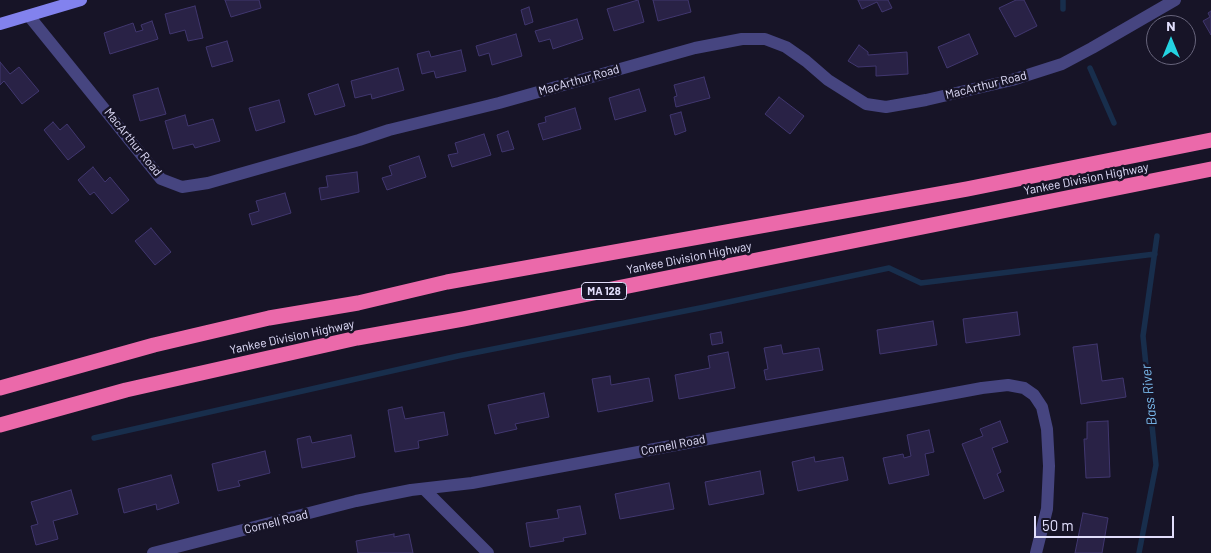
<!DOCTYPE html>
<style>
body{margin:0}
#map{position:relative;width:1211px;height:553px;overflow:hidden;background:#171427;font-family:Barlow,sans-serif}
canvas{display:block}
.north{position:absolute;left:1146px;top:15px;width:50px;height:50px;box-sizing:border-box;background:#171427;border:1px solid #68657c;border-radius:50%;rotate:0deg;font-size:14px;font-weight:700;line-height:20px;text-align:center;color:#e1defb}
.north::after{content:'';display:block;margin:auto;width:18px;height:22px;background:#24d3e1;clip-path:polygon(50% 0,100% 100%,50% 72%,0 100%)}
.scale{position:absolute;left:1034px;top:516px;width:140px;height:22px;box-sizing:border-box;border:2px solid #e1defb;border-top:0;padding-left:6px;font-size:15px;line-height:18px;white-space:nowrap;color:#e1defb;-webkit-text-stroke:4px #171427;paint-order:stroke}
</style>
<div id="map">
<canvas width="1211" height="553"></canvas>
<div class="north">N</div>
<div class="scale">50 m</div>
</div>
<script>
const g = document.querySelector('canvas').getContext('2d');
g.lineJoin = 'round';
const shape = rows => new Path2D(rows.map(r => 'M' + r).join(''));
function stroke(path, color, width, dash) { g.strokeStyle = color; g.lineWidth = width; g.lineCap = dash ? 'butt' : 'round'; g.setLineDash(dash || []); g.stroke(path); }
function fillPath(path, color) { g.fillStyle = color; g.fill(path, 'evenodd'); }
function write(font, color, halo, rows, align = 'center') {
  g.font = font + ' Barlow,sans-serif'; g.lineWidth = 5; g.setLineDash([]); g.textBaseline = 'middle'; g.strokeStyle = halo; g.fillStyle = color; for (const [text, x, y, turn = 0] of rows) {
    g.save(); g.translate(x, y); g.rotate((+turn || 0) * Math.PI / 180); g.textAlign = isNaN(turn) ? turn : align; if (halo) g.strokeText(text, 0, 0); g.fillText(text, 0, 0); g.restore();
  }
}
const stream = shape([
 [1063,0,1063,9],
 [1090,68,1114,123],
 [94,438,458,356,705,307,889,268,921,283,1155,254],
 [1139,553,1156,465,1143,336,1157,236]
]);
const building = shape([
 [225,0,259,0,261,8,231,17,225,0],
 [638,0,644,22,614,31,607,9,638,0],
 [653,0,688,0,691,12,658,21,653,0],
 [858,0,888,0,892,8,882,12,877,2,862,9,858,0],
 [1016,0,1024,0,1037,26,1015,37,999,8,1016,0],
 [195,6,203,38,188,41,185,30,170,34,165,14,195,6],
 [529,7,533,22,525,25,521,10,529,7],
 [1211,11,1211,35,1203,21,1210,17,1208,13,1211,11],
 [577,19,583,39,553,49,550,39,539,42,535,31,577,19],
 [152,21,158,39,110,54,104,33,133,23,136,32,143,30,141,25,152,21],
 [516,34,522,56,492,65,489,53,479,56,476,46,516,34],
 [969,34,978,54,947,68,938,47,969,34],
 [227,41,233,61,212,67,206,47,227,41],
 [859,45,868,52,868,55,907,52,908,74,876,76,876,66,858,67,848,61,859,45],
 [461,50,466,71,436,78,434,71,422,74,417,54,429,51,431,57,461,50],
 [0,62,10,74,19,67,39,91,22,104,4,81,0,85,0,62],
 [398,68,404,90,372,99,371,94,355,98,351,81,398,68],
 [704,77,710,98,676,107,674,97,677,96,674,85,704,77],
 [338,84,345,106,315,115,308,94,338,84],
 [158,88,166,114,140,121,133,95,158,88],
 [639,89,646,111,615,120,609,98,639,89],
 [779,97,804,116,790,134,765,114,779,97],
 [279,100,285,122,256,131,249,108,279,100],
 [575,108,581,129,543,140,538,124,546,122,545,117,575,108],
 [681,112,686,131,675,135,670,115,681,112],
 [185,115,188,126,213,119,220,141,195,148,193,144,173,149,165,121,185,115],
 [53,122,60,130,67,124,85,147,68,160,44,130,53,122],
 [508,131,514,149,502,152,497,135,508,131],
 [484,134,491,155,452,167,448,155,458,153,455,143,484,134],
 [419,156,426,177,387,190,382,178,392,175,389,166,419,156],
 [93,167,105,182,110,177,129,200,112,214,94,192,90,195,78,180,93,167],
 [357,172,359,192,321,200,319,188,328,187,326,176,357,172],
 [285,193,291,213,252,225,249,214,259,211,256,201,285,193],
 [151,228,171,252,155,265,135,241,151,228],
 [1017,312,1020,335,966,343,963,319,1017,312],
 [933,321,937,345,880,354,877,330,933,321],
 [721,332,723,343,712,345,710,334,721,332],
 [1097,344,1102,381,1123,378,1126,397,1081,404,1073,347,1097,344],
 [781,345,783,354,819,348,823,370,766,380,764,370,768,369,764,348,781,345],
 [728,352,735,388,679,399,675,375,710,368,708,356,728,352],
 [610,376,611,385,649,378,653,401,598,412,592,379,610,376],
 [544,393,549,417,515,424,517,429,495,434,488,405,544,393],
 [402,407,405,419,444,412,448,435,418,441,419,448,395,452,388,410,402,407],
 [1000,421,1008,442,992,448,1001,472,997,474,1004,491,984,499,962,444,983,436,980,429,1000,421],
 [1108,421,1110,477,1086,478,1084,439,1087,439,1087,422,1108,421],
 [929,430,934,452,925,454,929,475,889,484,883,458,903,454,904,458,911,456,907,435,929,430],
 [351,435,355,457,302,468,297,439,310,436,312,443,351,435],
 [265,451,270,473,238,481,240,486,218,491,212,464,265,451],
 [814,457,815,462,843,457,848,480,798,491,792,462,814,457],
 [760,471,764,494,709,505,705,482,760,471],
 [171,475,179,503,157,510,156,504,124,513,118,489,171,475],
 [669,483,674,509,620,519,615,494,669,483],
 [71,490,78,514,53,521,58,539,36,545,31,526,38,524,31,502,71,490],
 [580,506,586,534,563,538,564,541,530,547,526,523,559,518,557,510,580,506],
 [1083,513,1108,518,1102,553,1075,553,1083,513],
 [394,534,394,537,409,534,413,553,358,553,356,541,394,534]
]);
const street = shape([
 [29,16,161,179,182,187,208,183,359,140,389,130,499,103,695,48,742,39,765,39,786,47,806,61,828,80,866,104,886,107,926,100,1012,80,1062,64,1092,48,1175,0],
 [424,489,488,553],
 [153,553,356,501,411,490,472,483,982,388,1008,385,1024,388,1034,395,1042,407,1047,429,1049,466,1047,509,1036,553]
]);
const secondary = shape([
 [0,24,81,0]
]);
const highway = shape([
 [0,388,154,345,269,318,358,303,447,282,967,189,1211,140],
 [0,425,126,390,357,338,463,319,1211,169]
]);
const shields = [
 [604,291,45]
];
const shieldNames = [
 ["MA 128",604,291]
];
const streetNames = [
 ["MacArthur Road",579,80,-16],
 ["MacArthur Road",986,85,-14],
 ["MacArthur Road",133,142,51],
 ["Yankee Division Highway",1086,179,-11],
 ["Yankee Division Highway",689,258,-11],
 ["Yankee Division Highway",292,337,-12],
 ["Cornell Road",673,445,-11],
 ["Cornell Road",276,522,-14]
];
const waterNames = [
 ["Bass River",1149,395,-96]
];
stroke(stream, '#182e4c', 5.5);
fillPath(building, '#292246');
stroke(building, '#41376f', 1);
stroke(street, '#464580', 12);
stroke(secondary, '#8282ee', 12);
stroke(highway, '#eb69aa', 15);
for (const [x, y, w] of shields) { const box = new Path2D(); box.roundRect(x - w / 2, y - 8.5, w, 17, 4); g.fillStyle = '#171427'; g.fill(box); stroke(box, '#e1defb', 1); }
write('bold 11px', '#e1defb', null, shieldNames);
write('12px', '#e1defb', '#171427', streetNames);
write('italic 14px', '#7abaed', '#171427', waterNames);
</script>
